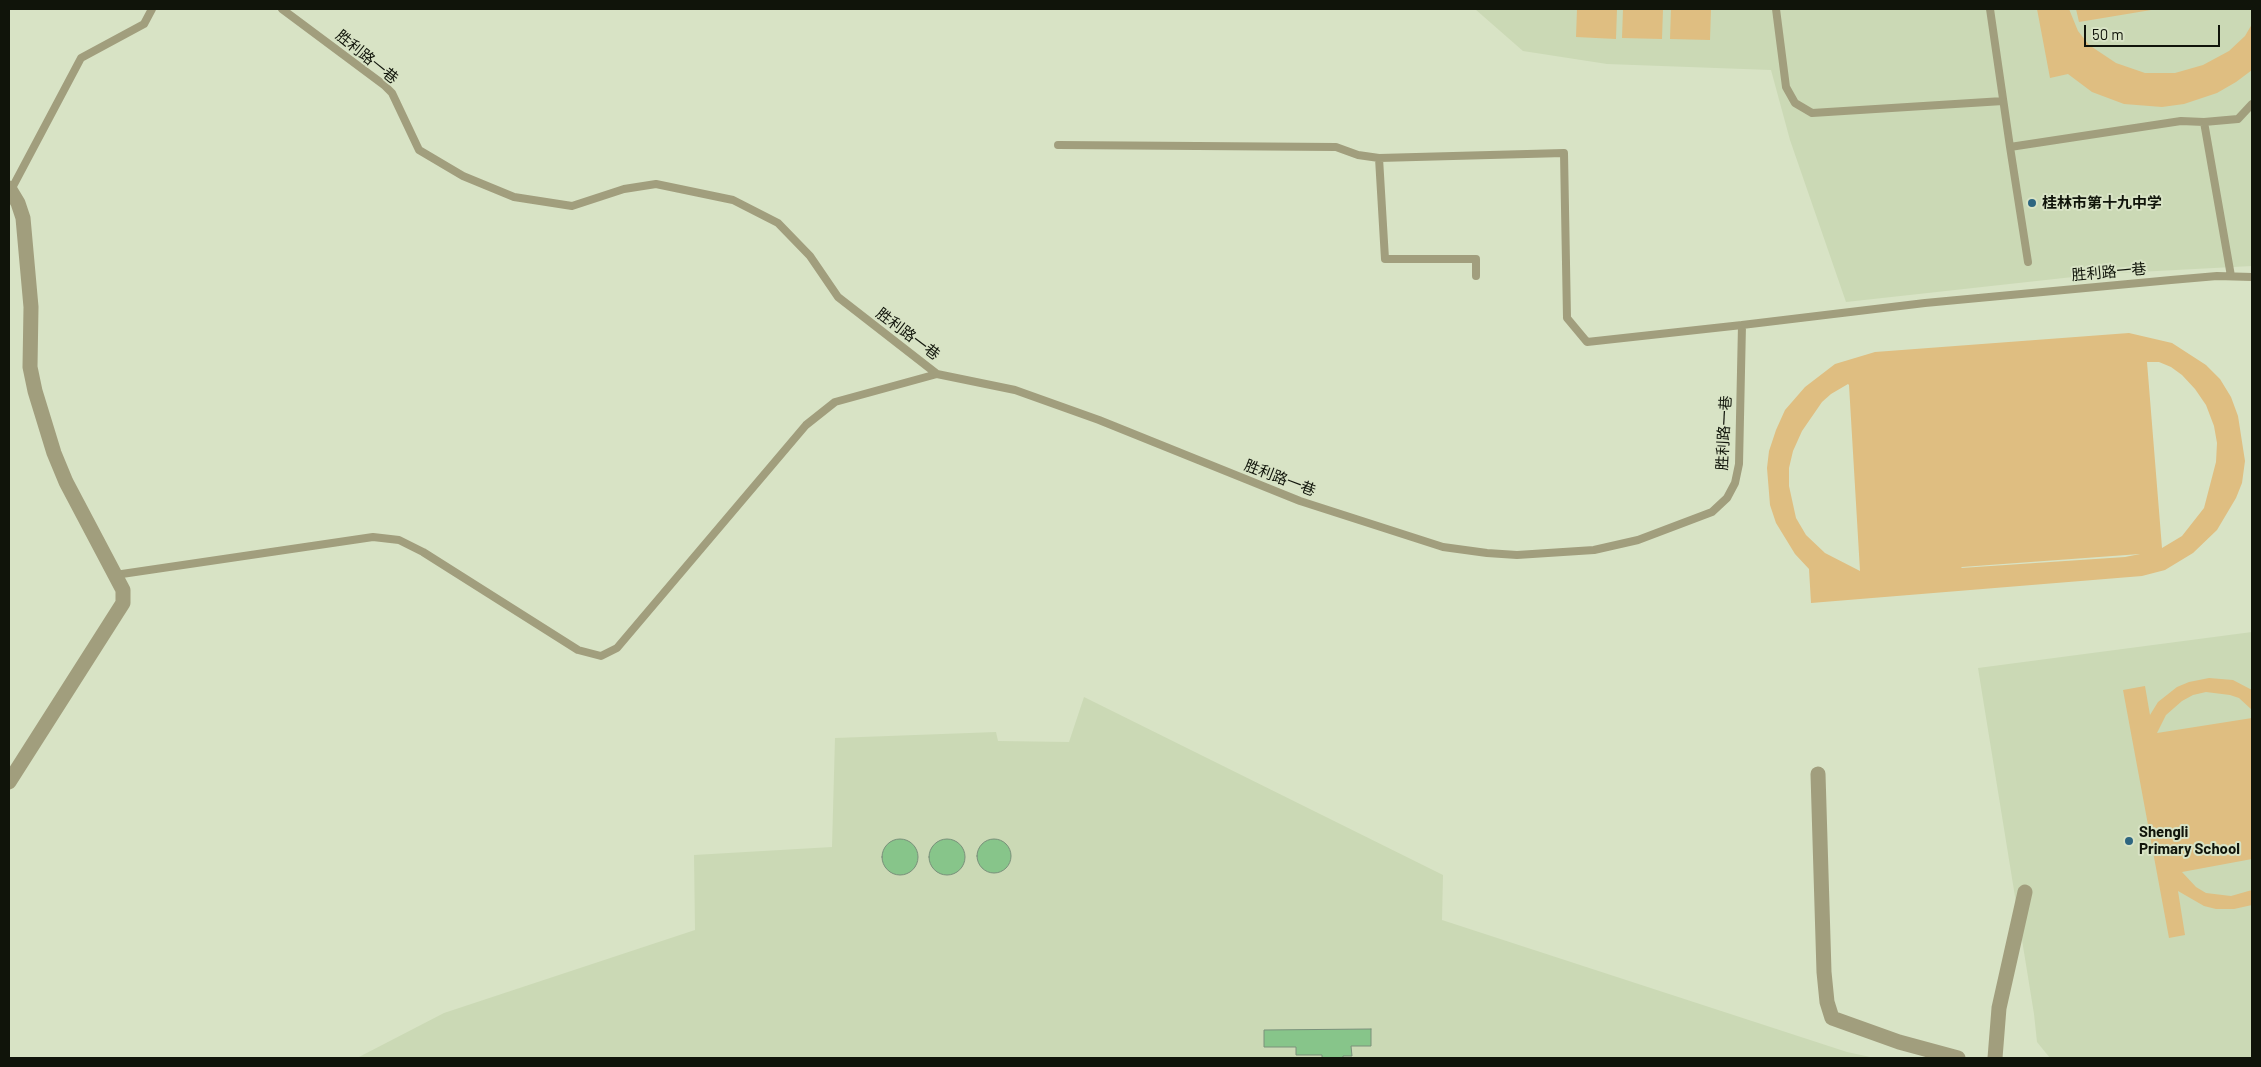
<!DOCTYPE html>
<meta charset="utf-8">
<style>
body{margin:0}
#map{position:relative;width:2261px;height:1067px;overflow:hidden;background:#d8e3c5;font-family:Barlow,sans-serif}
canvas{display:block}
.frame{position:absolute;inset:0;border:10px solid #10140a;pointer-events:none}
.scale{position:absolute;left:2084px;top:25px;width:136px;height:22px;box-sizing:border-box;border:2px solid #10140a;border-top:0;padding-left:6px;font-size:15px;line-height:18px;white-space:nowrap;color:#10140a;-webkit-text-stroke:4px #d8e3c5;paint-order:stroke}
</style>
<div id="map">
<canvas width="2261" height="1067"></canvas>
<div class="frame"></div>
<div class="scale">50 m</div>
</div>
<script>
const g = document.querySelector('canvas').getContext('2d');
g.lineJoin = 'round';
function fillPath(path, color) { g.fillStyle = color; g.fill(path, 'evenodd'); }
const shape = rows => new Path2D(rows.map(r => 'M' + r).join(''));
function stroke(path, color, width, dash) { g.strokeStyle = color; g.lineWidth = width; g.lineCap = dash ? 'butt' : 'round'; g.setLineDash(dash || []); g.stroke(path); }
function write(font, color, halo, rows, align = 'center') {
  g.font = font + ' Barlow,"Noto Sans SC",sans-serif'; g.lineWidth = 4; g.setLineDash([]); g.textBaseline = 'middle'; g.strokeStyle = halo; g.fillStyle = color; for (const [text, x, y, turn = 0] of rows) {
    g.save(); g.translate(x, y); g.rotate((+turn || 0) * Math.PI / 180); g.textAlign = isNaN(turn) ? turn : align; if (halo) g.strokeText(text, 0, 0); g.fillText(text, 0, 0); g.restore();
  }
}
const built = shape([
 [1475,9,2252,9,2252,266,2100,274,1846,302,1790,140,1771,70,1607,64,1523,51],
 [2252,632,2252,1058,2050,1058,2037,1042,2034,1014,1978,668],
 [1084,697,1443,875,1442,920,1847,1052,1875,1058,357,1058,444,1013,695,930,694,855,832,847,835,738,996,732,998,741,1069,742]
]);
const green = shape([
 [1577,9,1617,9,1616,39,1576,37],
 [1623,9,1663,9,1662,39,1622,38],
 [1671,9,1711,9,1710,40,1670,39],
 [2037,9,2069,9,2078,31,2089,45,2116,63,2145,73,2175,73,2203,65,2229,51,2245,36,2252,24,2252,70,2236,82,2217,93,2184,104,2162,107,2124,104,2092,92,2068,74,2050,78],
 [2076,9,2157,9,2079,22],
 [2129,333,2172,343,2206,365,2220,379,2231,397,2238,416,2245,461,2242,483,2236,498,2217,530,2193,553,2165,570,2142,576,1811,603,1809,569,1795,554,1776,523,1770,505,1767,468,1769,451,1776,430,1785,410,1805,387,1835,364,1875,352],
 [2147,362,2159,362,2171,367,2182,375,2195,389,2206,405,2214,426,2217,443,2216,462,2204,508,2182,536,2162,548],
 [1848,384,1849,385,1860,571,1825,553,1806,535,1796,518,1789,486,1789,468,1793,451,1802,431,1822,402,1831,394],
 [2140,554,2125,557,1961,568,1962,567],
 [2209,678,2233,680,2252,690,2252,710,2239,698,2230,695,2206,692,2193,695,2182,701,2166,715,2157,733,2252,718,2252,859,2182,872,2196,887,2206,893,2231,896,2252,890,2252,905,2234,909,2216,909,2204,906,2178,891,2185,935,2169,938,2123,690,2145,686,2150,715,2158,702,2177,687,2189,682]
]);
const building = shape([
 '977 856a17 17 0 1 1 34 0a17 17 0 1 1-34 0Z',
 '882 857a18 18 0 1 1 36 0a18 18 0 1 1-36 0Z',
 '929 857a18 18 0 1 1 36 0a18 18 0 1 1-36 0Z',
 [1371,1029,1371,1046,1351,1046,1352,1056,1343,1056,1343,1058,1322,1058,1322,1055,1296,1055,1296,1047,1264,1047,1264,1030,1371,1029]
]);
const service = shape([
 [282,9,384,85,392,93,419,150,463,176,514,197,572,206,624,189,656,184,733,200,778,223,810,256,838,297,937,374,1015,390,1099,420,1300,501,1443,547,1487,553,1517,555,1594,550,1638,540,1712,512,1727,498,1735,483,1739,464,1742,325,1925,303,2171,280,2217,276,2252,277],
 [1776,9,1786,87,1795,103,1812,113,2003,101],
 [1990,9,2010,147,2181,121,2204,122,2231,276],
 [2204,122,2238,119,2252,104],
 [1058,145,1336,147,1358,155,1379,158,1564,153,1567,318,1587,342,1742,325],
 [2010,147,2028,262],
 [1379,158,1385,259,1476,259,1476,276],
 [11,190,81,58,144,24,152,9],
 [115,575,373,537,399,540,423,552,578,650,601,656,617,648,806,425,835,402,937,374]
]);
const minor = shape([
 [9,188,18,203,23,218,31,307,30,367,35,391,54,453,66,482,123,590,123,603,9,782],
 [1818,774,1824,972,1827,1002,1832,1018,1899,1042,1958,1058],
 [1995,1058,1999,1008,2025,892]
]);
const markers = [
 [2032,203,5,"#2e6680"],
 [2129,841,5,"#2e6680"]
];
const streetNames = [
 ["胜利路一巷",367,57,39],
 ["胜利路一巷",2109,272,-5],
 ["胜利路一巷",908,334,37],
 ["胜利路一巷",1724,433,-87],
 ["胜利路一巷",1280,478,21]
];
const poiNames = [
 ["桂林市第十九中学",2042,203],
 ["Shengli",2139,832],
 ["Primary School",2139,849]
];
fillPath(built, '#cbd9b5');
fillPath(green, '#dfbe81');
fillPath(building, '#87c58a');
stroke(building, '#7a917b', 1);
stroke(service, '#a19e7d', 8);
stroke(minor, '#a19e7d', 15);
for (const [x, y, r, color] of markers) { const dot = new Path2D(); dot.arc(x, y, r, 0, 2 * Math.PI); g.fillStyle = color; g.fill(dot); stroke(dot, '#d8e3c5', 2); }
write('15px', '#10140a', '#d8e3c5', streetNames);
write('bold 15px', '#10140a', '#d8e3c5', poiNames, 'left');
</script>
